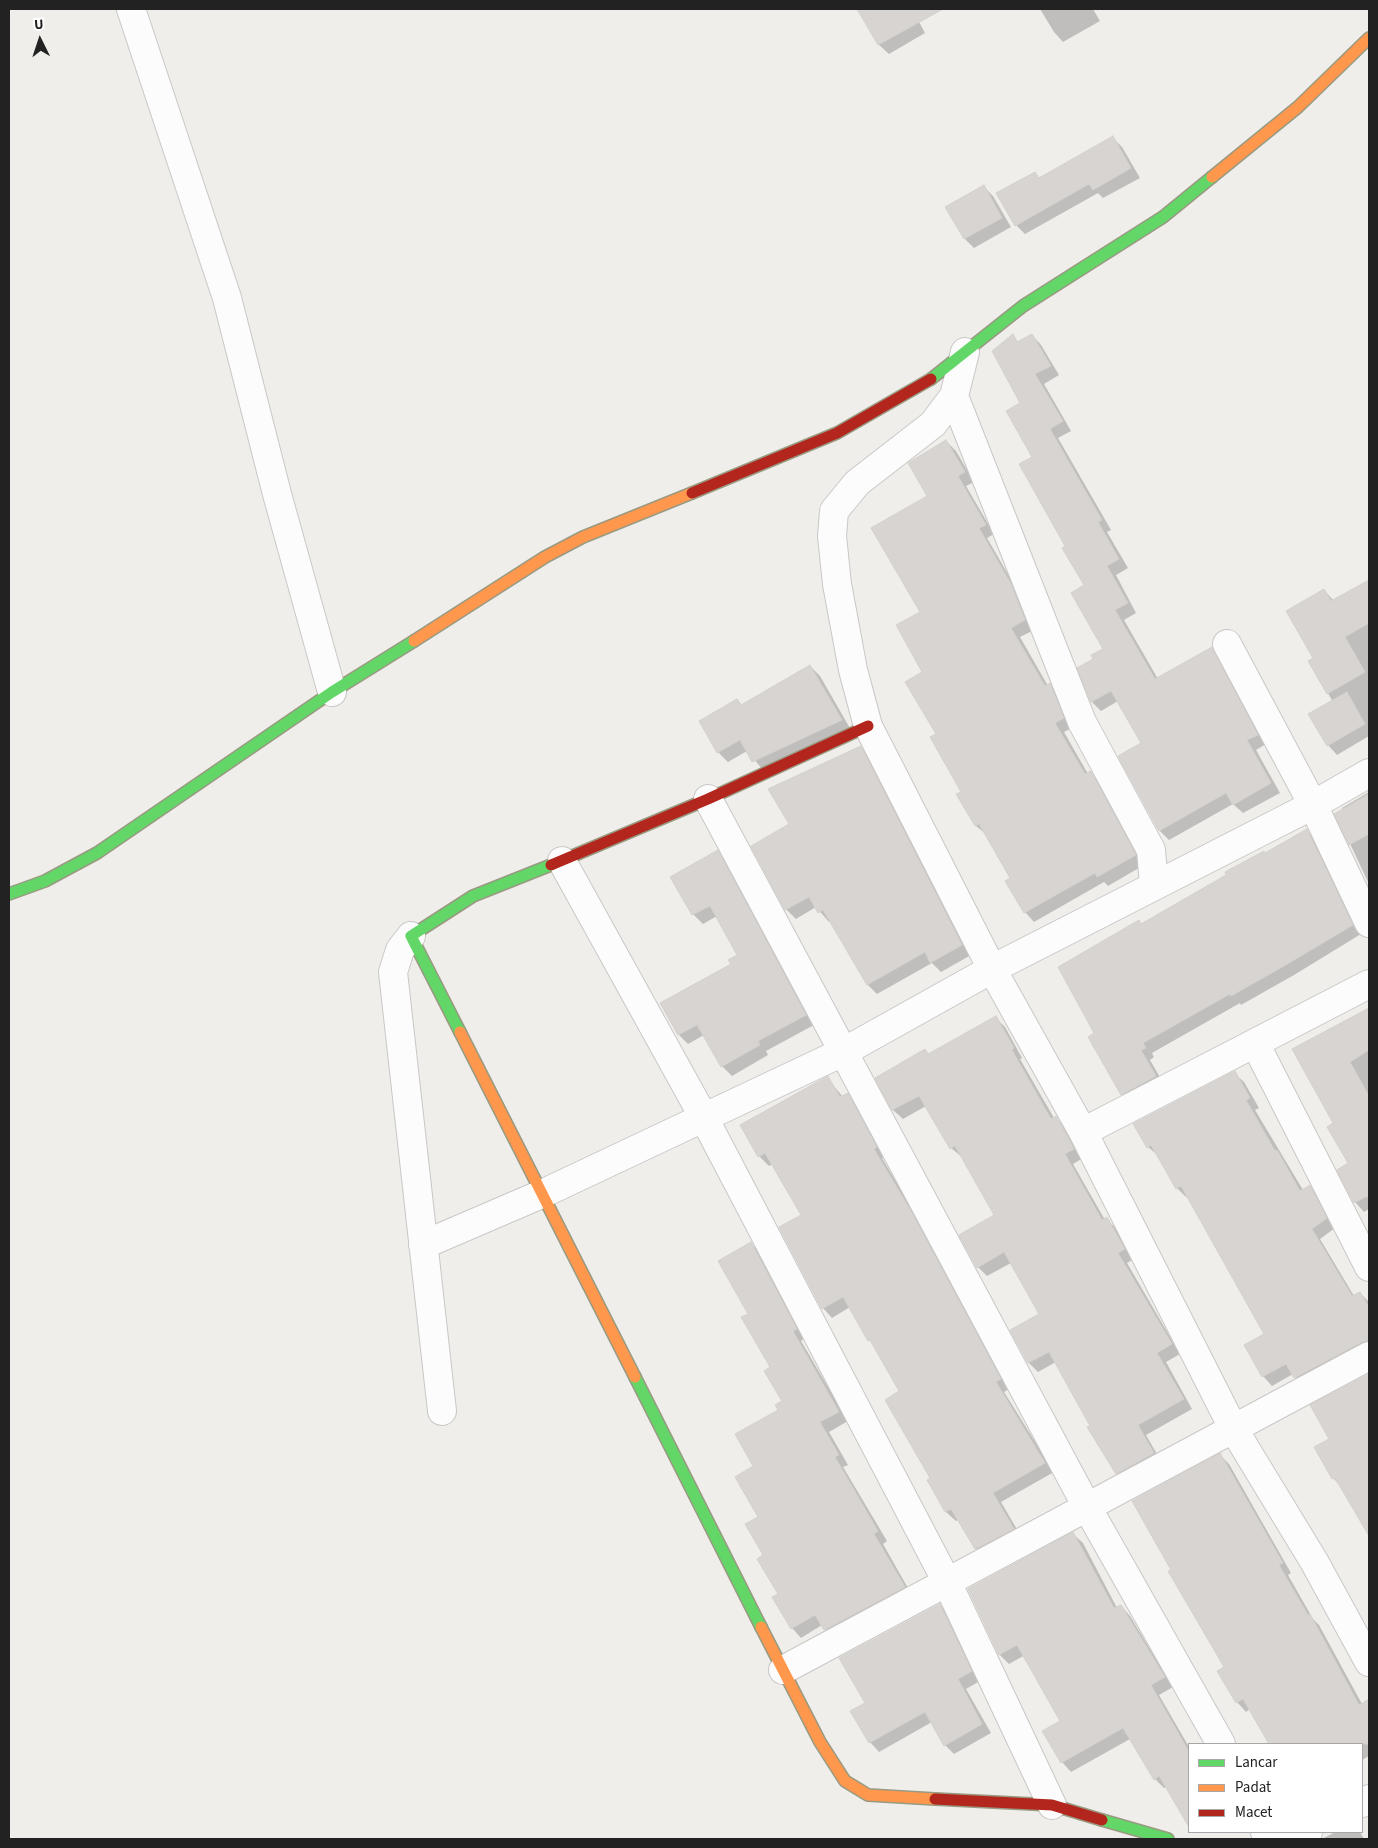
<!DOCTYPE html>
<style>
body{margin:0}
#map{position:relative;width:1378px;height:1848px;overflow:hidden;background:#f0eeeb;font-family:"Source Sans 3",sans-serif}
canvas{display:block}
.frame{position:absolute;inset:0;border:10px solid #222;pointer-events:none}
.legend{position:absolute;left:1188px;top:1743px;width:175px;height:90px;box-sizing:border-box;background:#fff;border:1px solid #a7a7a7;margin:0;padding:6px 9px;list-style:none;font-size:15px;color:#222}
.legend li{display:flex;align-items:center;gap:10px;height:25px}
.legend b{width:25px;border:1px solid #a7a7a7}
.north{position:absolute;left:15px;top:15px;width:50px;height:50px;-webkit-text-stroke:4px #fff;paint-order:stroke;rotate:356deg;font-size:14px;font-weight:700;line-height:20px;text-align:center;color:#222}
.north::after{content:'';display:block;margin:auto;width:18px;height:22px;background:#222;clip-path:polygon(50% 0,100% 100%,50% 72%,0 100%)}
</style>
<div id="map">
<canvas width="1378" height="1848"></canvas>
<div class="frame"></div>
<ul class="legend">
<li><b style="height:6px;background:#63d668"></b>Lancar</li>
<li><b style="height:6px;background:#ff974d"></b>Padat</li>
<li><b style="height:6px;background:#b3261e"></b>Macet</li>
</ul>
<div class="north">U</div>
</div>
<script>
const g = document.querySelector('canvas').getContext('2d');
g.lineJoin = 'round';
function fillPath(path, color) { g.fillStyle = color; g.fill(path, 'evenodd'); }
const shape = rows => new Path2D(rows.map(r => 'M' + r).join(''));
function stroke(path, color, width, dash) { g.strokeStyle = color; g.lineWidth = width; g.lineCap = dash ? 'butt' : 'round'; g.setLineDash(dash || []); g.stroke(path); }
const shadow = shape([
 [870,9,912,9,925,33,889,54,879,45,862,13],
 [1040,9,1093,9,1100,21,1063,42,1054,32],
 [1113,138,1122,147,1140,178,1103,198,1098,193,1025,234,1016,225,1035,174,1040,179],
 [984,187,993,196,1011,227,974,248,965,239,947,208],
 [1032,335,1041,345,1059,375,1044,384,1071,431,1058,438,1111,530,1107,532,1128,568,1116,575,1136,613,1124,620,1158,679,1212,648,1221,658,1266,744,1256,750,1280,793,1243,813,1233,804,1169,840,1160,831,1120,756,1143,743,1118,701,1101,711,1092,702,1079,668,1095,659,1105,649,1085,586,1034,457,1022,403,1013,336,1019,343],
 [946,441,956,451,974,482,966,486,994,534,987,538,1020,595,1034,630,1020,637,1048,686,1050,685,1059,694,1072,728,1064,732,1088,774,1091,773,1100,782,1144,865,1108,886,1104,882,1034,922,1025,912,1011,879,986,834,976,826,958,795,962,792,938,734,924,672,921,612,929,496],
 [1369,581,1369,736,1337,755,1328,745,1333,702,1310,662,1315,659,1324,590,1334,601],
 [810,666,820,676,851,730,763,770,747,751,728,762,718,752,701,721,737,700,742,705],
 [861,748,870,757,971,955,941,972,932,963,877,994,868,985,831,920,829,922,816,907,796,919,786,909,753,846,790,825],
 [1369,792,1369,884,1336,814,1343,810,1342,808],
 [1307,831,1316,840,1361,934,1294,975,1241,1005,1240,1003,1152,1053,1154,1057,1150,1060,1165,1086,1132,1103,1122,1094,1096,1034,1141,925],
 [717,852,727,861,814,1025,766,1051,768,1055,732,1076,722,1066,704,1035,688,1044,679,1035,739,956,717,916,703,924,693,914,672,877],
 [1369,1009,1369,1209,1364,1212,1355,1202,1350,1164,1335,1124,1294,1050],
 [996,1018,1005,1027,1022,1058,1020,1059,1054,1118,1056,1118,1065,1127,1083,1158,1073,1164,1105,1220,1106,1219,1116,1228,1134,1259,1127,1263,1180,1354,1166,1362,1192,1409,1146,1435,1162,1463,1127,1482,1117,1473,1056,1362,1038,1372,1029,1363,1012,1331,1041,1315,1011,1263,987,1276,978,1267,996,1215,962,1157,951,1148,926,1106,903,1119,893,1110,876,1078,925,1051,929,1055],
 [1234,1073,1244,1082,1259,1108,1255,1110,1303,1190,1310,1187,1319,1196,1335,1228,1320,1239,1354,1296,1360,1293,1369,1302,1369,1354,1305,1387,1293,1374,1272,1386,1263,1376,1266,1334,1188,1196,1186,1197,1177,1188,1159,1156,1148,1147],
 [827,1078,843,1097,847,1094,857,1104,885,1157,882,1158,920,1222,1009,1389,1004,1392,1054,1472,1001,1502,1022,1538,985,1558,976,1549,959,1519,956,1521,946,1512,929,1480,932,1479,901,1392,850,1307,832,1318,823,1308,802,1215,773,1164,769,1166,759,1156,741,1125],
 [751,1244,761,1253,805,1338,801,1341,848,1421,829,1432,848,1465,843,1467,887,1541,883,1544,913,1597,834,1639,822,1625,801,1638,792,1628,765,1556,755,1466,784,1402,750,1314],
 [1369,1375,1369,1533,1343,1488,1333,1478,1331,1439,1312,1406],
 [1220,1455,1229,1464,1291,1573,1288,1575,1313,1619,1319,1625,1362,1704,1369,1708,1369,1756,1362,1760,1362,1744,1270,1744,1250,1709,1246,1712,1237,1702,1225,1667,1173,1570],
 [1073,1534,1083,1543,1117,1608,1121,1606,1130,1616,1173,1687,1159,1695,1189,1747,1189,1811,1186,1813,1167,1787,1164,1788,1155,1779,1130,1739,1071,1772,1062,1762,1062,1722,1025,1655,1009,1664,1000,1655,969,1589],
 [940,1605,949,1615,980,1681,966,1689,991,1733,954,1754,945,1745,932,1722,879,1752,870,1742],
 [1335,1832,1360,1832,1364,1839,1322,1839]
]);
const building = shape([
 [857,9,943,9,878,45,857,9],
 [1113,136,1131,168,1093,190,1089,184,1015,226,996,193,1035,172,1039,178,1113,136],
 [984,185,1002,218,964,239,945,207,984,185],
 [1013,334,1017,342,1032,334,1051,366,1035,374,1063,421,1050,429,1102,520,1098,522,1119,559,1107,566,1128,603,1115,610,1155,679,1212,647,1258,735,1247,740,1271,783,1233,805,1226,793,1159,831,1118,756,1141,743,1111,691,1091,702,1077,668,1093,659,1091,655,1103,649,1071,593,1084,585,1062,548,1065,546,1019,464,1032,457,1006,411,1020,403,992,351,1013,334],
 [946,440,965,472,958,476,986,525,979,528,1011,584,1025,620,1011,628,1045,686,1050,683,1064,718,1055,723,1085,774,1091,771,1136,855,1097,877,1095,873,1024,913,1005,881,1010,878,979,824,975,826,956,794,961,792,930,737,936,734,905,682,922,672,896,625,920,612,871,528,927,496,908,463,946,440],
 [1369,580,1369,623,1345,637,1365,672,1327,694,1308,661,1313,658,1286,611,1324,589,1331,601,1369,580],
 [810,665,842,720,752,762,740,740,717,753,699,721,737,699,741,705,810,665],
 [1347,692,1365,724,1327,746,1308,714,1347,692],
 [861,746,962,945,930,963,925,952,867,985,823,910,818,913,809,897,785,910,751,846,789,824,768,789,861,746],
 [1369,794,1369,834,1349,845,1334,814,1369,794],
 [1307,829,1353,925,1284,966,1231,996,1230,994,1143,1043,1146,1048,1141,1050,1156,1076,1121,1095,1088,1037,1094,1033,1058,967,1139,920,1141,924,1226,875,1225,872,1264,851,1265,853,1307,829],
 [718,850,806,1015,758,1041,760,1045,721,1067,697,1025,678,1035,660,1003,731,964,728,960,737,955,710,906,692,915,670,877,718,850],
 [1369,1008,1369,1050,1350,1062,1369,1096,1369,1200,1367,1196,1354,1203,1337,1170,1348,1163,1327,1127,1333,1123,1292,1049,1369,1008],
 [996,1016,1014,1048,1012,1050,1051,1119,1056,1116,1069,1139,1074,1149,1065,1154,1102,1220,1107,1217,1122,1244,1125,1249,1118,1253,1172,1344,1157,1353,1184,1399,1138,1425,1154,1453,1116,1474,1087,1427,1090,1426,1049,1352,1028,1363,1010,1330,1039,1314,1004,1252,977,1268,959,1235,994,1215,955,1146,950,1149,919,1096,892,1110,875,1078,925,1049,928,1054,996,1016],
 [1235,1071,1250,1098,1246,1100,1275,1151,1277,1150,1300,1191,1310,1185,1327,1218,1312,1229,1352,1296,1360,1292,1369,1307,1369,1340,1362,1342,1294,1378,1286,1364,1262,1377,1244,1345,1264,1334,1181,1186,1176,1189,1151,1145,1147,1148,1133,1124,1235,1071],
 [828,1076,840,1097,848,1093,877,1147,874,1149,911,1211,1001,1379,996,1382,1045,1463,993,1493,1014,1529,975,1549,951,1509,945,1512,927,1480,930,1478,885,1400,899,1391,870,1340,868,1341,843,1297,822,1309,779,1227,801,1215,765,1153,758,1157,740,1125,828,1076],
 [751,1242,797,1329,793,1331,839,1412,820,1422,839,1455,835,1457,878,1531,874,1534,905,1587,824,1630,815,1615,791,1629,772,1597,778,1594,757,1559,763,1555,745,1524,758,1517,735,1477,753,1466,735,1434,778,1410,775,1405,782,1401,764,1371,770,1367,741,1317,748,1314,718,1261,751,1242],
 [1369,1374,1369,1536,1335,1478,1332,1479,1314,1447,1329,1439,1310,1405,1369,1374],
 [1220,1453,1283,1563,1279,1565,1308,1615,1310,1614,1359,1705,1369,1699,1369,1744,1269,1744,1243,1699,1236,1703,1217,1671,1224,1667,1168,1571,1171,1570,1132,1501,1220,1453],
 [1073,1532,1114,1608,1121,1605,1165,1677,1151,1685,1189,1752,1189,1827,1159,1776,1154,1780,1123,1728,1061,1763,1042,1731,1060,1721,1017,1645,999,1655,968,1589,1073,1532],
 [940,1604,972,1671,958,1679,982,1724,944,1746,925,1712,869,1743,850,1711,865,1703,839,1658,940,1604]
]);
const street = shape([
 [131,9,227,298,277,494,332,692],
 [965,352,954,396,933,424,857,483,834,511,832,536,837,584,853,670,868,726,992,969,1083,1132,1233,1428,1315,1563,1369,1662],
 [954,396,1082,722,1151,850,1154,885],
 [1227,644,1313,805,1369,923],
 [708,799,1087,1507,1221,1744],
 [562,861,703,1116,947,1582,1052,1805],
 [411,936,400,950,393,972,442,1411],
 [1255,1043,1369,1267],
 [1083,1132,1369,984],
 [423,1245,544,1193,845,1051,992,969,1313,805,1369,773],
 [783,1670,1369,1356],
 [1362,1803,1369,1799],
 [1265,1832,1269,1839],
 [1294,1839,1308,1832]
]);
const fast = shape([
 [931,379,1023,306,1163,217,1212,177],
 [9,894,45,881,97,853,332,692,414,641],
 [460,1032,411,936,473,896,551,865],
 [635,1377,761,1627],
 [1102,1820,1168,1839]
]);
const slow = shape([
 [1212,177,1298,107,1369,38],
 [414,641,545,557,583,537,692,493],
 [460,1032,635,1377],
 [761,1627,820,1742,845,1781,868,1795,935,1799]
]);
const jam = shape([
 [692,493,837,433,931,379],
 [551,865,708,799,868,726],
 [935,1799,1052,1805,1102,1820]
]);
fillPath(shadow, '#0003');
fillPath(building, '#d7d4d2');
stroke(building, '#d3d0cc', 1);
stroke(street, '#c9c8c7', 30);
stroke(fast, '#999a82', 14);
stroke(slow, '#999a82', 14);
stroke(jam, '#999a82', 14);
stroke(street, '#fdfcfc', 28);
stroke(fast, '#63d668', 11);
stroke(slow, '#ff974d', 11);
stroke(jam, '#b3261e', 11);
</script>
